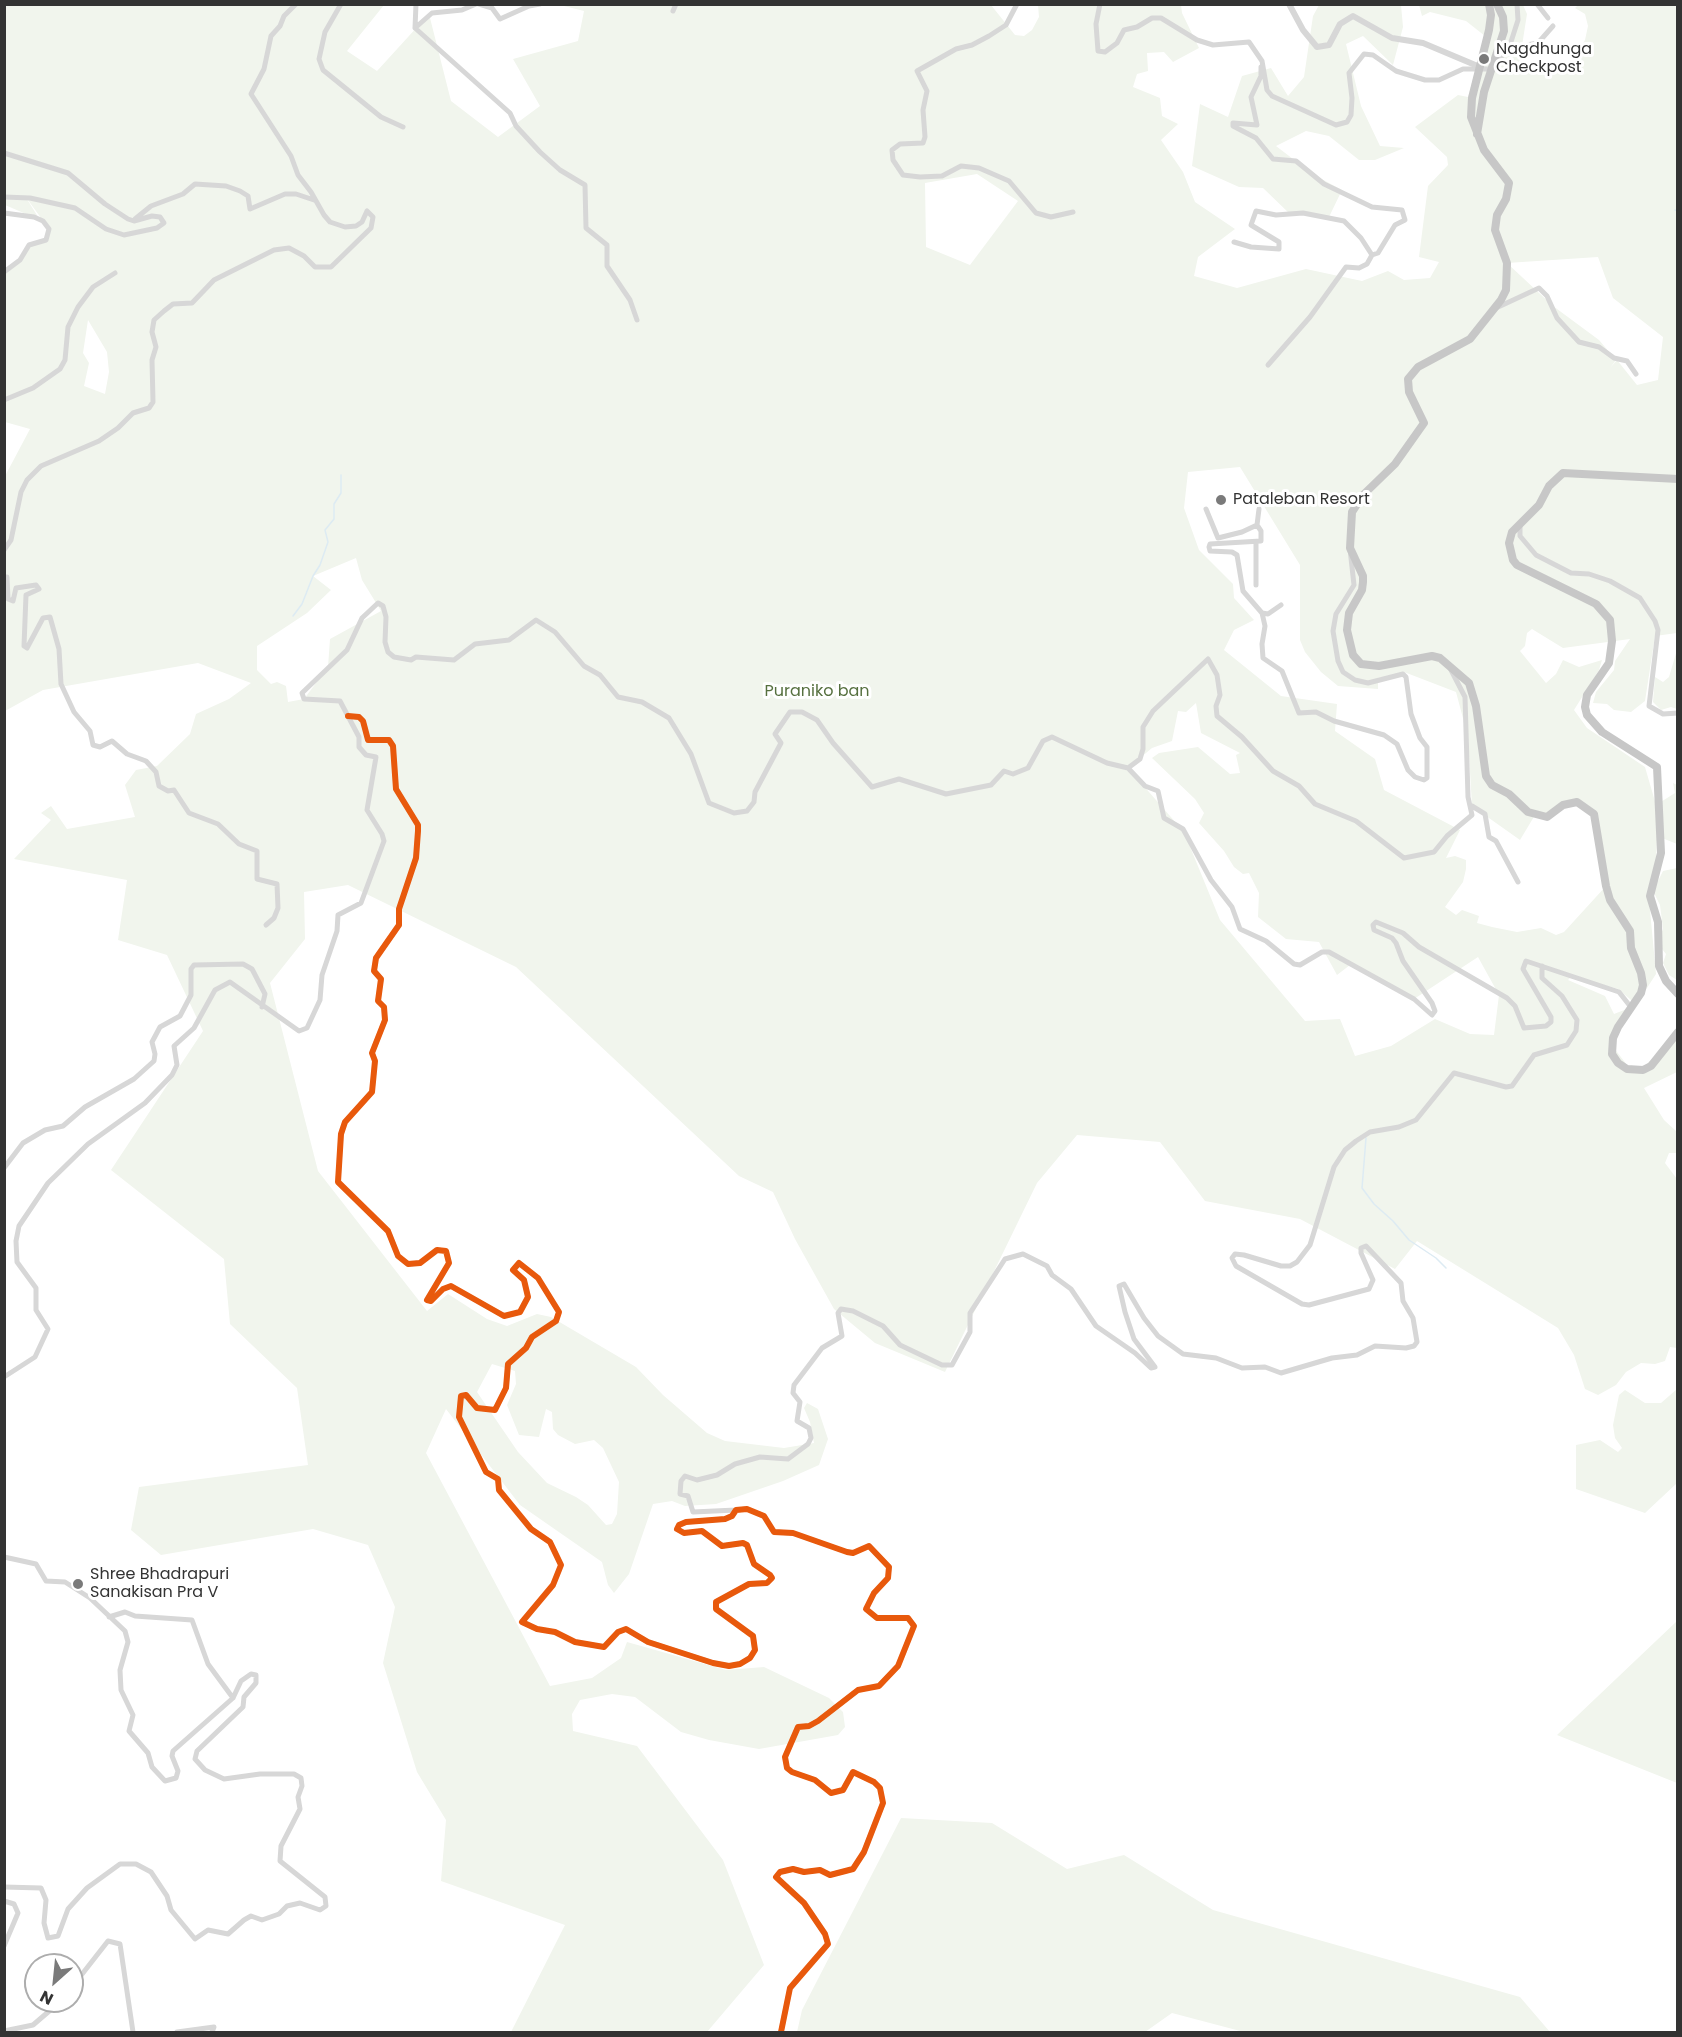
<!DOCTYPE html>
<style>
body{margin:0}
#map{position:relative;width:1682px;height:2037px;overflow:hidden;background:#fff;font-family:Poppins,sans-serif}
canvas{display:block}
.frame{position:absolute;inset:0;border:6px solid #333;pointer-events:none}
.north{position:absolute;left:24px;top:1953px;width:60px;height:60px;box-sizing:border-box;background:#fff;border:2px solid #adadad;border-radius:50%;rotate:207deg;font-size:16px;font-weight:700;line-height:24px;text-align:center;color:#333}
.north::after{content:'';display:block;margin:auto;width:21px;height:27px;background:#7a7a7a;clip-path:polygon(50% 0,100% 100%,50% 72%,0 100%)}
</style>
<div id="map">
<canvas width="1682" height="2037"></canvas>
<div class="frame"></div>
<div class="north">N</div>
</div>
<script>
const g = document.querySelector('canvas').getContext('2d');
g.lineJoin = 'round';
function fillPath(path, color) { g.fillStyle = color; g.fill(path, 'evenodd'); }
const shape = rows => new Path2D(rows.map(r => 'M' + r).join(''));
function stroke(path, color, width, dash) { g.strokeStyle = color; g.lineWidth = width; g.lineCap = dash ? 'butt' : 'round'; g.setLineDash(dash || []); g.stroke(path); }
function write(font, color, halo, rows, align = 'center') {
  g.font = font + ' Poppins,sans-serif'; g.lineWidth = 6; g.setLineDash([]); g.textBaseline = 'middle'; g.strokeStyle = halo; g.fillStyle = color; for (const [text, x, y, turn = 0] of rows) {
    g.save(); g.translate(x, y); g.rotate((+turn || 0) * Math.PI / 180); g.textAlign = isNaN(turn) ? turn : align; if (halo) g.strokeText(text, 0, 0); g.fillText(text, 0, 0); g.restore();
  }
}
const green = shape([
 [5,5,384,5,347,51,377,71,429,14,451,101,498,137,540,106,513,59,578,41,584,11,560,5,991,5,1015,35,1024,36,1032,30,1039,17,1038,5,1181,5,1182,13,1199,48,1173,62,1164,52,1147,53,1148,71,1137,74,1133,87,1160,98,1162,116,1178,124,1161,140,1183,172,1195,202,1235,229,1198,257,1194,276,1237,288,1306,269,1362,281,1388,271,1404,280,1430,278,1439,262,1419,257,1428,186,1448,165,1447,157,1415,127,1458,95,1468,97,1485,36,1466,21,1430,12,1422,16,1419,5,1523,5,1527,14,1519,65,1527,62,1560,70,1572,62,1585,40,1588,26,1585,14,1575,8,1578,5,1677,5,1677,633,1655,636,1645,701,1631,712,1614,710,1607,704,1593,703,1596,692,1614,670,1615,661,1630,639,1563,648,1532,629,1527,633,1525,646,1520,651,1546,683,1556,674,1563,660,1579,667,1602,660,1599,670,1574,710,1587,728,1645,767,1656,805,1675,793,1673,783,1677,785,1677,844,1657,836,1656,860,1648,889,1656,974,1618,1033,1614,1048,1627,1065,1635,1068,1644,1066,1655,1057,1677,1027,1677,1072,1644,1088,1664,1120,1676,1131,1677,1136,1677,1153,1669,1153,1665,1163,1677,1179,1677,1353,1677,1348,1670,1347,1665,1361,1655,1364,1641,1363,1626,1372,1616,1385,1598,1395,1585,1389,1574,1355,1558,1328,1417,1241,1395,1269,1300,1219,1205,1201,1160,1142,1077,1135,1037,1183,945,1372,875,1343,834,1309,795,1239,773,1192,739,1176,516,967,348,885,304,892,305,939,270,983,318,1171,427,1311,448,1294,487,1319,507,1326,537,1314,551,1317,636,1367,663,1395,707,1433,725,1441,784,1448,814,1443,810,1422,804,1408,807,1403,818,1409,828,1439,819,1465,783,1481,716,1504,685,1506,672,1501,653,1504,629,1574,614,1593,608,1585,602,1562,520,1505,446,1409,426,1453,550,1686,592,1678,621,1658,627,1642,726,1670,764,1667,829,1698,843,1712,845,1727,838,1735,759,1749,709,1740,681,1732,635,1697,612,1694,580,1700,572,1714,573,1731,637,1746,723,1860,764,1965,707,2032,511,2032,565,1925,441,1881,446,1820,417,1772,383,1663,395,1607,368,1545,313,1529,161,1555,131,1530,139,1487,308,1465,297,1388,230,1324,224,1259,111,1170,203,1031,167,955,118,940,127,880,14,859,51,820,41,813,51,806,67,829,135,817,125,785,136,770,157,766,190,734,196,714,229,699,251,683,198,663,43,690,5,711,4,478,30,429,5,422,5,272,20,260,29,245,46,240,49,229,25,196,40,220,5,205],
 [977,174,1018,201,970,265,926,247,925,183],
 [1598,257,1613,298,1663,337,1658,380,1637,385,1617,360,1610,368,1616,360,1599,340,1553,306,1507,263],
 [88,320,107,352,109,372,105,394,84,386,89,363,83,353],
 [1240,467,1300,565,1300,640,1305,652,1321,672,1338,686,1378,689,1378,678,1404,672,1456,692,1468,737,1472,806,1520,840,1535,815,1547,817,1577,802,1597,820,1606,886,1564,932,1556,935,1541,928,1517,932,1492,927,1477,923,1479,916,1462,910,1456,915,1445,907,1463,882,1466,869,1466,860,1455,856,1446,858,1460,830,1384,790,1375,759,1335,731,1337,704,1281,696,1224,650,1234,630,1254,620,1234,598,1233,584,1199,550,1184,508,1188,472],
 [356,558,362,580,381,611,330,639,328,667,304,699,288,702,286,686,277,682,271,684,257,670,257,646,307,613,331,590,313,576],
 [1196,703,1201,733,1240,753,1236,755,1240,773,1230,774,1198,747,1159,753,1152,758,1195,799,1204,813,1199,823,1224,851,1234,867,1243,874,1249,873,1259,893,1258,917,1286,939,1319,942,1337,975,1350,965,1414,999,1478,957,1499,995,1494,1035,1470,1034,1435,1019,1391,1046,1355,1056,1340,1019,1305,1021,1220,920,1184,832,1128,768,1152,748,1172,741,1178,711,1186,712],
 [1572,976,1618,989,1637,1005,1614,1014,1605,996,1568,980],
 [492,1364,515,1371,516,1384,507,1405,519,1435,539,1437,546,1409,552,1412,553,1429,558,1435,575,1444,594,1440,603,1448,619,1482,617,1514,612,1524,606,1525,588,1505,576,1497,547,1483,518,1452,477,1392],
 [1319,5,1401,5,1403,27,1393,65,1363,36,1346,44,1361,106,1380,146,1404,148,1375,160,1359,160,1329,136,1306,131,1276,146,1314,175,1342,190,1329,217,1304,213,1291,215,1263,188,1239,187,1192,166,1200,104,1228,117,1242,76,1271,68,1288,96,1304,77,1313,16],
 [1677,650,1677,709,1671,707,1661,710,1653,702,1655,677,1663,682,1669,677],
 [1677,868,1677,980,1669,975,1663,963,1666,954,1662,949,1661,934,1663,929,1660,905,1653,891,1663,871],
 [1677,1389,1676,1484,1645,1513,1576,1489,1576,1445,1600,1440,1618,1452,1622,1448,1615,1438,1613,1425,1619,1395,1625,1390,1645,1403,1661,1403],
 [1677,1621,1677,1783,1557,1735],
 [901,1818,992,1823,1067,1869,1124,1855,1213,1910,1520,1997,1550,2032,1244,2032,1172,2013,1145,2032,797,2032,802,2010]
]);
const stream = shape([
 [1675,210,1678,211],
 [293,616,302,604,313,576,320,565,328,542,325,530,334,519,334,504,341,493,341,475],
 [1366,1138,1362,1188,1374,1204,1393,1221,1409,1240,1436,1258,1446,1268]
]);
const minor = shape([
 [341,4,325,32,319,59,323,70,381,117,403,127],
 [416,4,415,28,510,113,516,126,540,152,560,170,585,185,586,228,607,245,607,266,630,300,637,320],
 [479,4,492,8,500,19,529,6,540,4],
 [1017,4,1006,25,989,36,972,45,956,49,917,71,927,91,923,110,925,137,923,143,900,144,892,150,893,160,903,175,920,177,942,176,961,166,979,168,1009,181,1036,213,1051,217,1073,212],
 [1100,4,1096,24,1098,51,1105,52,1117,43,1124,30,1137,27,1152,18,1161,18,1197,40,1213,45,1249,42,1262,61,1267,90,1272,96,1336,125,1347,122,1351,115,1352,98,1349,73,1364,54,1373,55,1396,71,1425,80,1439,80,1463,69,1490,69,1509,48,1518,20,1517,4],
 [1537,4,1548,18],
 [673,11,676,4],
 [415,28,432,13,462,10,476,4],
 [1509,48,1538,43,1553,26],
 [4,153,68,173,105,204,128,219,134,221,152,216,160,217,164,223,157,228,124,235,106,229,75,208,30,198,4,197],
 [4,213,34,217,43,221,49,229,46,240,29,245,20,260,4,272],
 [135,219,151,206,183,194,195,184,226,186,240,191,248,196,250,209,285,194,296,194,314,200],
 [1234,242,1251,247,1279,249,1279,242,1251,225,1256,211,1276,215,1303,213,1344,221,1361,238,1372,255,1378,253,1395,225,1405,220,1402,210,1372,207,1324,184,1296,161,1273,159,1256,138,1233,126,1233,123,1257,125,1251,97,1261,76,1261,67],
 [1496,308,1539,288,1547,296,1557,318,1579,342,1599,347,1614,358,1627,361,1636,374],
 [1268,365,1310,317,1346,267,1359,268,1367,264,1372,255],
 [4,400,33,388,60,369,65,360,68,327,78,307,93,287,115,273],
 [1206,509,1218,538,1242,532,1257,525],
 [1259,509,1257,525,1261,531,1261,541,1210,544,1209,547,1210,551,1232,552,1237,555,1243,591,1262,613,1265,626,1262,644,1263,658,1282,671,1299,713,1316,712,1334,721,1384,735,1397,744,1408,770,1415,777,1424,780,1427,778,1427,747,1420,738,1411,714,1406,677,1403,674,1368,683,1355,680,1343,672,1338,661,1333,631,1336,614,1354,585,1350,549],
 [1520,525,1520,536,1536,555,1571,573,1589,574,1610,581,1640,598,1655,621,1658,630,1649,706,1663,714,1678,713],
 [1256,543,1256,585],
 [4,550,11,540,21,492,27,480,41,466,99,441,118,428,133,413,149,408,153,402,152,360,156,347,152,332,154,320,164,311,173,304,192,303,214,280,274,250,289,248,304,256,315,267,331,267,371,228,373,217,367,211,362,222,356,226,345,227,330,222,324,215,311,192,298,175,291,156,251,94,264,69,271,36,280,26,284,16,296,4],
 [4,577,7,577,8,599,13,601,16,588,36,585,39,589,26,595,24,646,27,648,43,618,50,617,59,649,61,684,74,712,90,731,93,745,100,747,112,741,127,754,146,761,156,772,159,786,168,791,174,790,189,813,218,824,239,844,257,851,257,879,277,884,278,908,274,918,266,925],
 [1262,613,1268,614,1281,605],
 [348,716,359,717,363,721,368,740,389,740,393,746,396,789,418,825,418,831,416,858,399,909,399,925,376,958,374,971,381,979,378,1001,384,1007,385,1020,372,1053,375,1061,372,1092,345,1122,341,1134,338,1182,388,1231,398,1256,408,1264,420,1263,437,1250,446,1251,449,1263,427,1300,431,1301,443,1289,451,1286,504,1316,520,1312,528,1297,524,1280,513,1270,519,1263,538,1278,559,1312,556,1321,532,1337,526,1348,508,1364,506,1388,495,1410,477,1408,466,1395,461,1396,459,1417,486,1472,498,1479,499,1490,531,1529,550,1542,561,1565,553,1585,522,1622,537,1629,555,1632,575,1642,604,1647,618,1632,626,1629,648,1642,713,1663,729,1666,740,1664,750,1658,755,1650,753,1636,716,1609,716,1602,749,1584,767,1583,772,1578,770,1575,754,1564,747,1545,743,1543,722,1546,702,1531,684,1533,677,1529,679,1525,686,1522,725,1519,732,1516,736,1510,747,1509,764,1516,774,1532,793,1533,847,1552,853,1553,869,1546,889,1567,888,1578,874,1593,866,1609,877,1618,908,1618,914,1626,898,1666,879,1686,858,1690,818,1721,809,1726,798,1727,785,1757,787,1768,792,1772,815,1780,831,1793,843,1790,853,1772,874,1782,880,1788,883,1803,864,1852,853,1869,830,1875,820,1870,804,1872,793,1869,780,1872,776,1877,804,1903,825,1934,828,1944,790,1988,781,2032],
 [1128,768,1145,786,1158,791,1164,818,1183,829,1211,880,1232,907,1240,929,1266,941,1294,964,1300,965,1322,952,1329,952,1414,999,1432,1015,1435,1011,1432,1003,1403,961,1396,943,1392,938,1374,930,1373,925,1376,922,1403,933,1419,947,1507,998,1515,1006,1524,1028,1546,1026,1551,1022,1551,1017,1523,969,1526,961,1619,992,1630,1006],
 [1128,768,1140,759,1143,749,1143,727,1153,711,1208,659,1217,675,1220,695,1216,706,1217,716,1242,737,1273,771,1299,786,1315,804,1356,821,1404,858,1434,852,1447,836,1472,815,1468,797,1465,697,1451,670],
 [1472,806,1485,814,1489,837,1496,841,1518,882],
 [4,1168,23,1143,45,1130,63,1126,85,1107,134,1079,154,1061,155,1054,152,1042,160,1027,180,1016,191,995,191,969,194,965,243,964,252,969,265,994,262,1007],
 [4,1377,35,1357,48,1329,36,1310,36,1288,17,1262,16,1241,19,1226,48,1183,88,1144,145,1103,172,1075,177,1065,174,1046,194,1028,215,990,230,982,299,1031,307,1028,320,1000,322,975,337,931,338,915,361,903,384,841,382,834,367,810,376,757,366,755,359,747,359,737,340,701,304,699,302,693,347,650,362,618,378,603,383,606,386,617,385,642,388,652,394,657,411,660,416,657,454,660,475,644,509,640,536,620,555,632,584,666,600,675,618,697,642,702,669,718,691,754,709,803,734,813,747,811,754,802,755,792,781,743,775,734,790,712,802,712,817,720,833,743,872,787,899,779,946,794,991,785,1004,771,1013,774,1028,768,1043,741,1052,737,1107,763,1128,768],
 [736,1510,693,1512,688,1496,680,1494,681,1481,685,1476,697,1480,717,1475,735,1464,760,1457,788,1459,808,1444,811,1438,809,1428,797,1421,800,1402,793,1393,794,1385,822,1348,842,1336,838,1313,841,1309,853,1311,883,1326,900,1345,942,1365,952,1365,970,1332,970,1313,1005,1259,1023,1254,1047,1266,1052,1275,1071,1289,1096,1326,1135,1353,1151,1368,1155,1367,1134,1339,1125,1312,1119,1286,1124,1284,1144,1318,1158,1336,1183,1354,1216,1358,1242,1368,1265,1367,1281,1373,1332,1358,1357,1355,1375,1346,1406,1348,1414,1346,1417,1342,1413,1318,1403,1301,1401,1283,1366,1246,1361,1248,1361,1253,1373,1280,1369,1289,1309,1305,1302,1304,1236,1266,1232,1258,1235,1254,1244,1255,1281,1266,1290,1266,1297,1262,1310,1245,1334,1167,1345,1150,1356,1141,1370,1132,1399,1127,1416,1120,1454,1073,1506,1087,1512,1086,1534,1055,1567,1045,1576,1031,1577,1020,1562,996,1542,978,1542,966],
 [4,1557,36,1564,46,1581,65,1582,90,1598,125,1631,128,1642,120,1670,121,1690,133,1715,129,1731,148,1753,152,1767,165,1781,176,1778,178,1771,172,1756,173,1751,233,1698,241,1681,251,1674,256,1675,256,1683,244,1697,243,1707,197,1751,195,1759,205,1770,224,1779,260,1774,294,1774,301,1778,302,1786,298,1797,300,1809,281,1846,280,1861,325,1897,326,1906,320,1910,300,1903,287,1906,279,1914,262,1920,251,1916,244,1920,228,1934,208,1930,195,1939,171,1910,167,1896,151,1872,136,1864,120,1864,87,1888,68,1909,58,1936,48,1938,44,1923,46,1900,41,1888,4,1887],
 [109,1617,125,1612,135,1616,192,1620,208,1664,233,1698],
 [4,1901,14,1904,18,1913,4,1946],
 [72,1987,108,1941,120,1944,133,2032],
 [4,2031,33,2025,61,2001],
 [177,2032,214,2027,212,2032]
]);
const tertiary = shape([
 [1289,4,1303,30,1317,47,1329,45,1340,24,1353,16,1392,38,1423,43,1480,67]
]);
const trunk = shape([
 [1489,4,1491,15,1489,30,1472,98,1471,117,1484,150,1509,183,1506,199,1497,215,1495,230,1507,263,1506,290,1501,300,1470,339,1418,367,1408,379,1409,392,1424,423,1395,464,1363,495,1352,512,1350,548,1363,576,1363,582,1362,590,1349,613,1347,630,1353,655,1361,664,1379,666,1432,656,1440,658,1469,683,1476,706,1486,776,1492,785,1509,794,1528,812,1547,817,1563,805,1577,802,1594,814,1606,886,1610,900,1630,931,1631,948,1641,973,1643,985,1641,993,1618,1027,1613,1038,1612,1054,1618,1063,1627,1069,1643,1070,1651,1066,1678,1032],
 [1477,134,1484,92,1504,31,1503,17,1497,4],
 [1678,479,1563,473,1549,486,1539,505,1512,532,1509,543,1513,560,1517,565,1596,604,1610,620,1612,641,1609,663,1587,695,1585,707,1587,715,1602,732,1657,767,1661,853,1650,896,1658,922,1659,966,1666,981,1678,994]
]);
const cycleway = shape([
 [348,716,359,717,363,721,368,740,389,740,393,746,396,789,418,825,418,831,416,858,399,909,399,925,376,958,374,971,381,979,378,1001,384,1007,385,1020,372,1053,375,1061,372,1092,345,1122,341,1134,338,1182,388,1231,398,1256,408,1264,420,1263,437,1250,446,1251,449,1263,427,1300,431,1301,443,1289,451,1286,504,1316,520,1312,528,1297,524,1280,513,1270,519,1263,538,1278,559,1312,556,1321,532,1337,526,1348,508,1364,506,1388,495,1410,477,1408,466,1395,461,1396,459,1417,486,1472,498,1479,499,1490,531,1529,550,1542,561,1565,553,1585,522,1622,537,1629,555,1632,575,1642,604,1647,618,1632,626,1629,648,1642,713,1663,729,1666,740,1664,750,1658,755,1650,753,1636,716,1609,716,1602,749,1584,767,1583,772,1578,770,1575,754,1564,747,1545,743,1543,722,1546,702,1531,684,1533,677,1529,679,1525,686,1522,725,1519,732,1516,736,1510,747,1509,764,1516,774,1532,793,1533,847,1552,853,1553,869,1546,889,1567,888,1578,874,1593,866,1609,877,1618,908,1618,914,1626,898,1666,879,1686,858,1690,818,1721,809,1726,798,1727,785,1757,787,1768,792,1772,815,1780,831,1793,843,1790,853,1772,874,1782,880,1788,883,1803,864,1852,853,1869,830,1875,820,1870,804,1872,793,1869,780,1872,776,1877,804,1903,825,1934,828,1944,790,1988,781,2032]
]);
const markers = [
 [1484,59,6,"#7a7a7a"],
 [1221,500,6,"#7a7a7a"],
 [78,1584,6,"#7a7a7a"]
];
const poiNames = [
 ["Nagdhunga",1496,50],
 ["Checkpost",1496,68],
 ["Pataleban Resort",1233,500],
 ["Shree Bhadrapuri",90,1575],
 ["Sanakisan Pra V",90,1593]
];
const parkNames = [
 ["Puraniko ban",817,692]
];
fillPath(green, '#f1f5ed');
stroke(stream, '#ddebf3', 1.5);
stroke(minor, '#d7d7d7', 5);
stroke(tertiary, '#d7d7d7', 6);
stroke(trunk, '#c7c7c7', 8);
stroke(cycleway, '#e8590c', 6);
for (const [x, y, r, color] of markers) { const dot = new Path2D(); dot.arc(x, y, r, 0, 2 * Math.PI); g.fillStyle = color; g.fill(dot); stroke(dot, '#fff', 2); }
write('16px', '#333', '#fff', poiNames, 'left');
write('16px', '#56703f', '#fff', parkNames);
</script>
